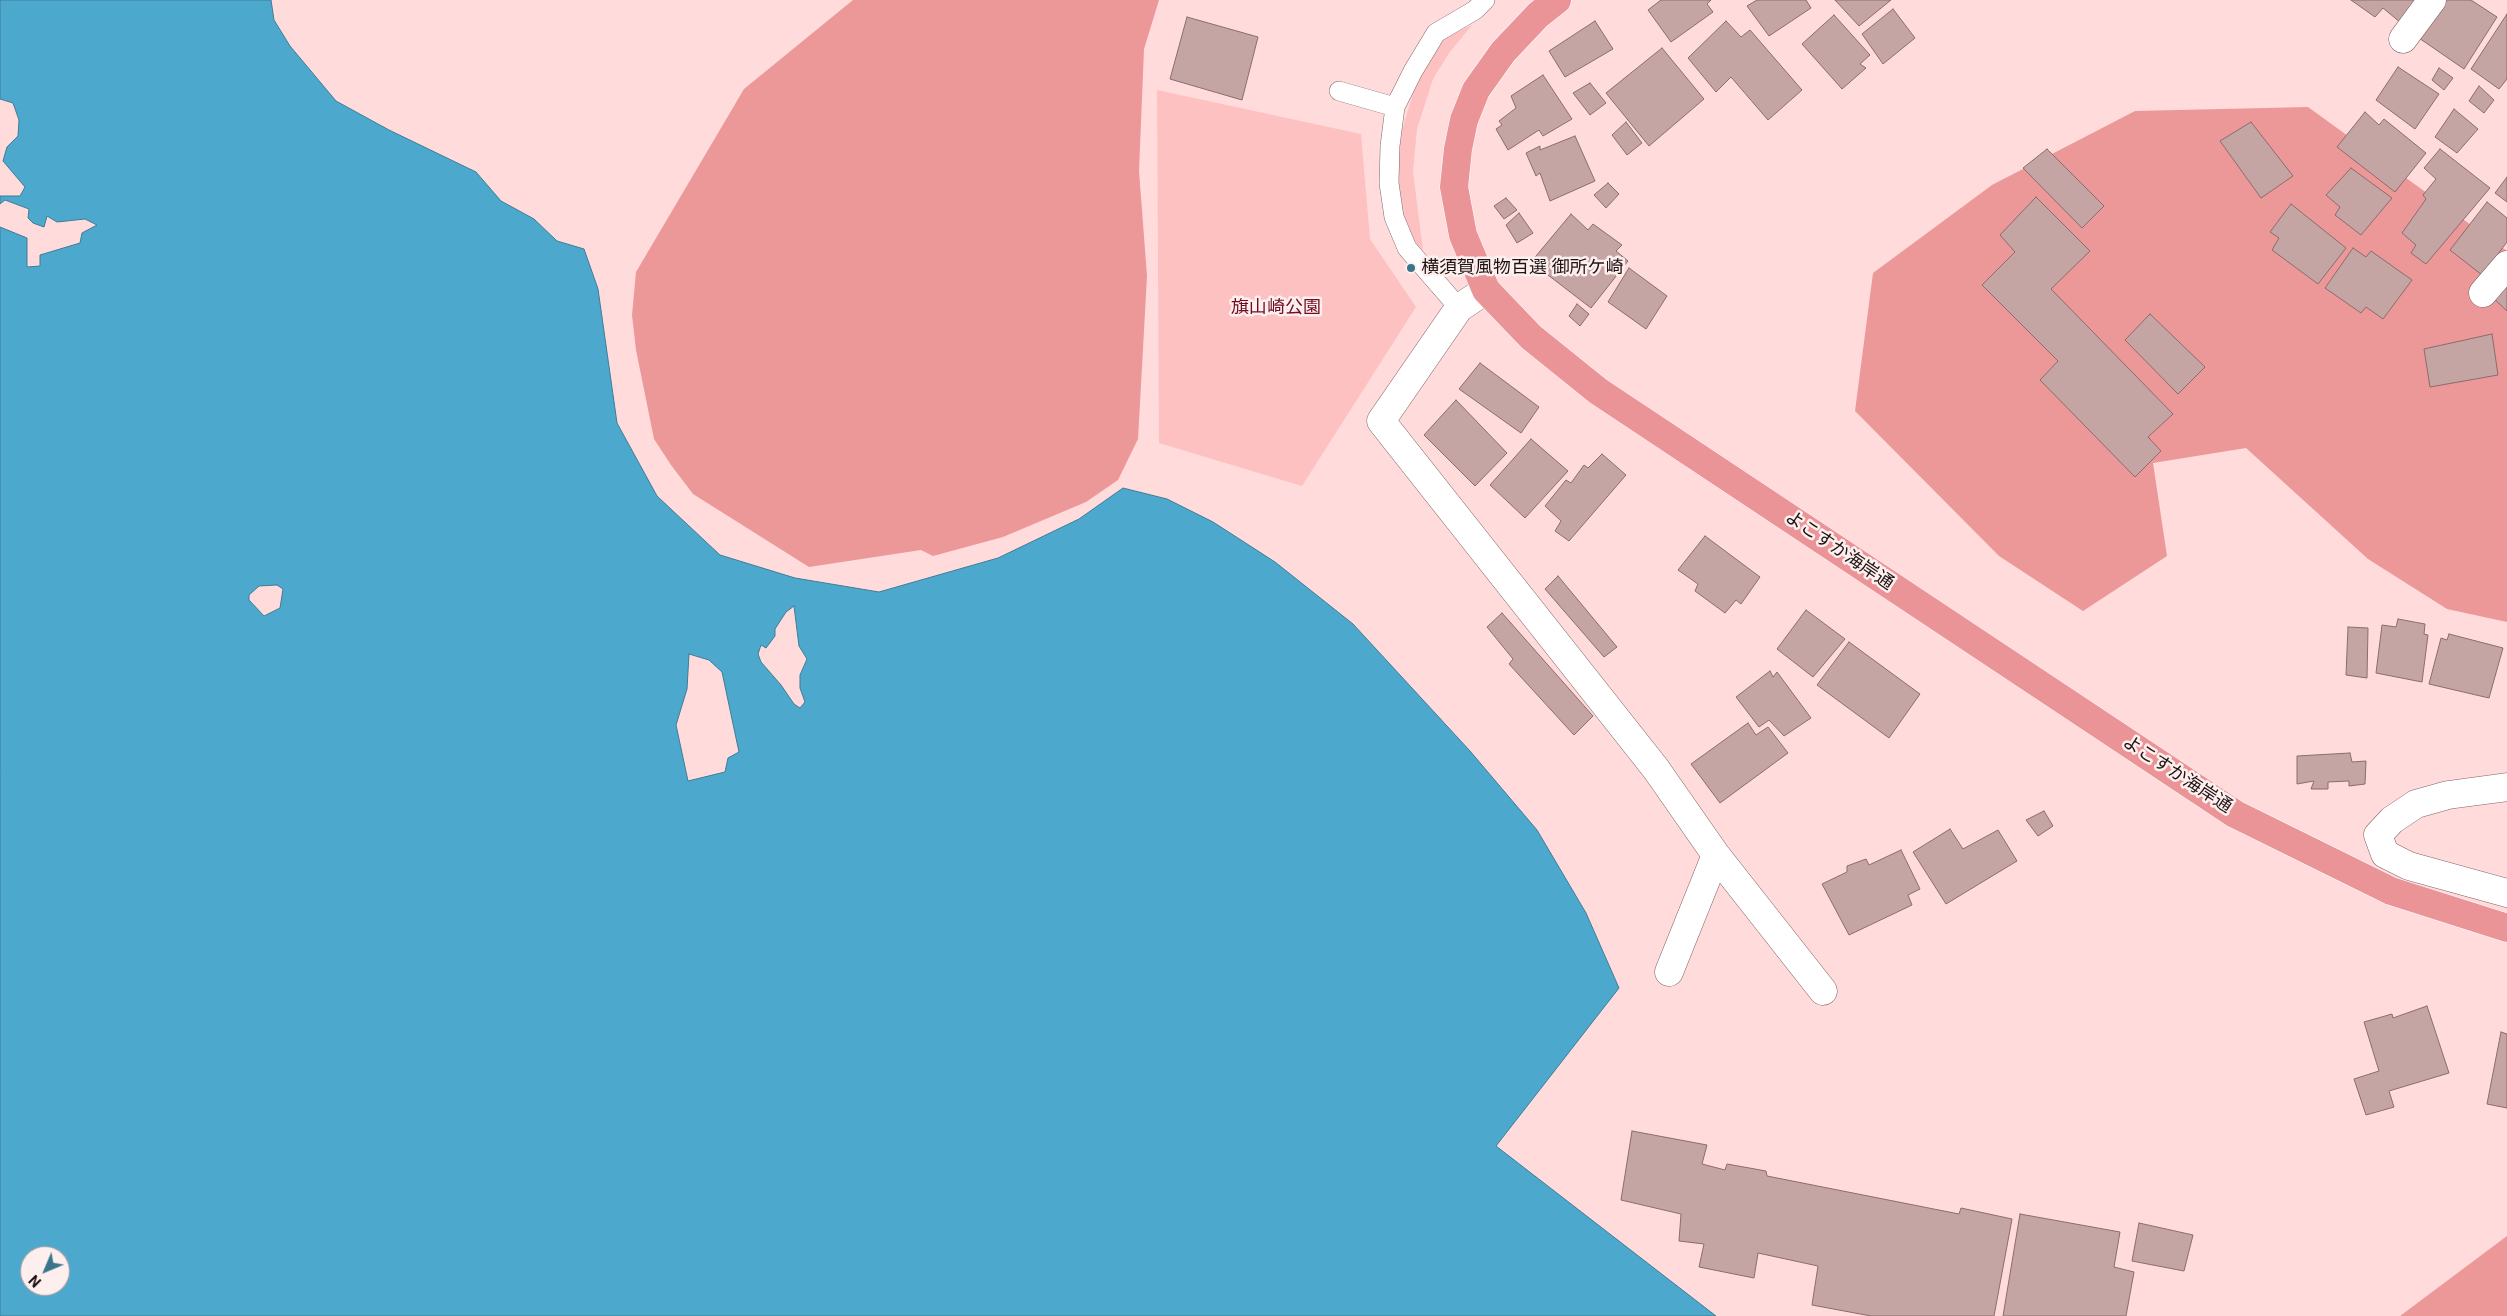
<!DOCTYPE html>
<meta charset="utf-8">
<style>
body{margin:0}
#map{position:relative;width:2507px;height:1316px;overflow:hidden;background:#ffdbdb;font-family:Roboto,sans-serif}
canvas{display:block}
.north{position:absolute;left:20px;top:1246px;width:50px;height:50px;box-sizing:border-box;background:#fdefee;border:1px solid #a49796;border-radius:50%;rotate:225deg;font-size:14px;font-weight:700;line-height:20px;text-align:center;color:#1e1212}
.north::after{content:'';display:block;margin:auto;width:18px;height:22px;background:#3a758d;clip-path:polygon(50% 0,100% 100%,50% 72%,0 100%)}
</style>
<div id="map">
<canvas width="2507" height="1316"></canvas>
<div class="north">N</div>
</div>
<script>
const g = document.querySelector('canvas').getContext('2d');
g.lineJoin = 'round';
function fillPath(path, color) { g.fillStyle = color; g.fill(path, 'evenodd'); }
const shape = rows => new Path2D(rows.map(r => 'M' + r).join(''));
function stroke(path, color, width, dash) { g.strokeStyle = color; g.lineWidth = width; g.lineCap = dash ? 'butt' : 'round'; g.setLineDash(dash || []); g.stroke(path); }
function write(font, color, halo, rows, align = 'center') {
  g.font = font + ' Roboto,"Noto Sans JP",sans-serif'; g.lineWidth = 5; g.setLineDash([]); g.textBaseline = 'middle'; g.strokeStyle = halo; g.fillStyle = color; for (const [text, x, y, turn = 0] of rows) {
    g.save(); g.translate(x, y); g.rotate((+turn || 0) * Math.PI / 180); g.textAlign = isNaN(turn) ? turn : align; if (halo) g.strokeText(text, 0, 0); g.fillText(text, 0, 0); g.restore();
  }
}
const green = shape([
 [1472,25,1449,53,1433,79,1417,129,1413,172,1423,250,1407,234,1399,190,1397,166,1402,130,1418,77,1431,56,1445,38],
 [1157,90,1361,134,1370,239,1416,307,1302,486,1159,443]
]);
const forest = shape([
 [853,0,1159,0,1144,49,1139,171,1147,276,1138,439,1118,480,1086,502,1003,537,933,556,921,550,809,567,693,494,671,465,654,439,636,350,632,315,636,272,744,89],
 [2308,107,2507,251,2507,622,2447,609,2368,559,2246,448,2153,463,2167,556,2083,611,1999,556,1855,411,1873,273,1992,185,2135,111],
 [2507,1236,2507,1316,2400,1316]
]);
const water = shape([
 [0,0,271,0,274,20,290,46,336,101,389,130,476,172,501,201,534,219,557,241,584,249,598,289,617,423,657,496,720,555,795,578,879,592,998,558,1079,519,1123,488,1167,499,1213,522,1275,562,1353,624,1470,751,1537,830,1586,913,1619,988,1496,1146,1716,1316,0,1316,0,227,27,238,27,267,40,266,40,255,80,243,82,233,97,225,85,219,57,222,47,216,44,227,33,223,28,218,29,209,5,200,0,204,0,196,20,196,25,187,3,161,7,147,18,136,19,120,13,103,0,99,0,0],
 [277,585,283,589,280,608,264,616,249,600,249,595,259,586,277,585],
 [794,606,799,646,807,659,800,675,800,688,805,702,800,708,794,704,781,685,761,662,758,654,761,645,766,648,775,636,775,629,786,612,794,606],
 [689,654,709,660,722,672,739,752,728,758,725,772,688,781,676,725,687,689,689,654],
 [30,1256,60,1256,60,1286,30,1286,30,1256]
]);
const building = shape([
 [1661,0,1711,0,1707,4,1713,12,1671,42,1648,10,1661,0],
 [1757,0,1806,0,1811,8,1769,36,1747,6,1757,0],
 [1835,0,1891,0,1859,26,1835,0],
 [2351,0,2417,0,2401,23,2383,8,2375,17,2351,0],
 [2442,0,2471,0,2497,17,2464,69,2416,36,2442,0],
 [1893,9,1915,38,1883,64,1862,34,1893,9],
 [2507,14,2507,79,2499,89,2471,69,2507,14],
 [1834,15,1870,55,1860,64,1866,68,1842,89,1802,44,1834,15],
 [1187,17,1258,37,1242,100,1170,79,1187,17],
 [1595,21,1613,49,1565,77,1549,51,1595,21],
 [1726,21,1741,37,1750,30,1802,90,1768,120,1731,77,1716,92,1688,58,1726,21],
 [1662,48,1704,99,1649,146,1606,93,1662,48],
 [2398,67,2439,94,2415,129,2376,100,2398,67],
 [2439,68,2453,78,2444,90,2432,80,2439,68],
 [1543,75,1572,119,1543,136,1539,130,1508,150,1496,129,1502,125,1499,121,1516,108,1511,96,1543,75],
 [1590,83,1606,103,1590,115,1573,93,1590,83],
 [2479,86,2494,100,2484,113,2469,101,2479,86],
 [2454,109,2478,129,2457,153,2435,137,2454,109],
 [2365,112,2379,125,2384,119,2426,153,2395,192,2337,147,2365,112],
 [1626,122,1642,143,1627,155,1612,135,1626,122],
 [2251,122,2293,176,2261,198,2220,141,2251,122],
 [1575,136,1595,181,1550,201,1540,173,1536,176,1526,153,1540,146,1540,150,1575,136],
 [2047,149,2104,206,2082,228,2023,168,2047,149],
 [2440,149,2490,188,2426,264,2411,253,2416,245,2402,233,2426,199,2423,195,2436,179,2424,168,2440,149],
 [2351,168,2392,198,2361,235,2335,215,2340,207,2326,195,2351,168],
 [2507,177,2507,202,2495,193,2507,177],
 [1608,183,1619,194,1606,208,1594,195,1608,183],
 [2036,197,2090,251,2051,289,2173,414,2148,437,2161,451,2135,477,2040,380,2058,361,1982,285,2015,252,2000,235,2036,197],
 [1506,198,1517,210,1504,219,1494,206,1506,198],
 [2487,202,2507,218,2507,242,2482,275,2450,250,2487,202],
 [2291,204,2346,248,2318,284,2272,250,2279,238,2270,232,2291,204],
 [1519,213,1533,233,1517,243,1506,225,1519,213],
 [1571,214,1588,230,1593,224,1622,245,1616,251,1628,261,1591,308,1531,262,1571,214],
 [2353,248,2366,257,2371,251,2412,280,2383,319,2366,307,2361,313,2325,288,2353,248],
 [1629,268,1667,296,1646,329,1608,302,1629,268],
 [2507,280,2507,311,2492,297,2507,280],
 [1577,304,1589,314,1580,326,1569,316,1577,304],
 [2150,314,2205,367,2178,394,2125,340,2150,314],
 [2492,334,2498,375,2430,387,2424,349,2492,334],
 [1480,363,1539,407,1521,433,1459,389,1480,363],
 [1456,400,1507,453,1475,486,1424,435,1456,400],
 [1531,439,1568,471,1525,518,1490,485,1531,439],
 [1602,454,1626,475,1569,541,1555,531,1561,521,1545,506,1566,480,1571,483,1584,465,1588,468,1602,454],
 [1705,536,1760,577,1741,604,1736,600,1725,613,1695,591,1698,584,1678,570,1705,536],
 [1558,576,1617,647,1604,657,1545,589,1558,576],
 [1806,610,1845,639,1813,677,1777,649,1806,610],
 [1502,613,1593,716,1574,735,1509,664,1513,659,1487,627,1502,613],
 [2398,619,2425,624,2424,634,2428,635,2422,682,2376,673,2382,625,2396,627,2398,619],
 [2348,627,2368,628,2367,678,2346,675,2348,627],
 [2449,634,2503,648,2489,698,2429,684,2441,638,2447,640,2449,634],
 [1849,642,1920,694,1889,738,1817,685,1849,642],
 [1770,671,1773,677,1777,672,1811,718,1784,736,1769,720,1759,727,1736,697,1770,671],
 [1748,723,1756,735,1768,727,1788,753,1720,803,1691,764,1748,723],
 [2350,753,2352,762,2366,761,2365,784,2349,786,2349,781,2328,782,2328,789,2311,789,2314,781,2297,784,2297,756,2350,753],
 [2044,811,2053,826,2038,836,2026,820,2044,811],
 [1950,829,1963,849,1998,830,2017,861,1946,904,1913,852,1950,829],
 [1901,850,1920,889,1908,895,1912,905,1849,935,1822,884,1847,872,1847,866,1866,859,1869,865,1901,850],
 [2427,1006,2449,1073,2389,1091,2394,1107,2366,1115,2354,1079,2379,1071,2364,1022,2392,1014,2393,1018,2427,1006],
 [2501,1032,2507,1034,2507,1108,2487,1104,2501,1032],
 [1632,1131,1707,1145,1702,1164,1725,1170,1727,1164,1766,1171,1767,1176,1959,1214,1961,1208,2012,1219,1994,1316,1871,1316,1812,1305,1818,1266,1758,1253,1754,1278,1699,1267,1704,1244,1679,1241,1681,1214,1621,1200,1632,1131],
 [2020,1214,2120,1232,2114,1267,2134,1272,2126,1316,2003,1316,2020,1214],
 [2139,1223,2193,1235,2184,1271,2132,1261,2139,1223]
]);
const service = shape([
 [1339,91,1395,107],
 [1459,308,1407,248,1394,217,1389,183,1390,146,1395,107,1413,71,1436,33,1475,10,1485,0]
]);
const minor = shape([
 [2403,39,2432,0],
 [1486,290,1459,308,1381,421,1656,769,1716,855,1669,972],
 [2483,293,2507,265],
 [2507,787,2448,795,2416,804,2392,820,2378,835,2385,854,2409,866,2507,893],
 [1716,855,1823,991]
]);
const trunk = shape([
 [1557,0,1538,15,1503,52,1476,90,1464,120,1458,149,1454,187,1463,235,1486,290,1531,337,1598,391,2235,814,2391,891,2507,928]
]);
const markers = [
 [1411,268,5,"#3a758d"]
];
const poiNames = [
 ["横須賀風物百選 御所ケ崎",1421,268]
];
const parkNames = [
 ["旗山崎公園",1276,308]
];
const streetNames = [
 ["よこすか海岸通",1839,551,34],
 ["よこすか海岸通",2177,775,33]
];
fillPath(green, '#fec1c1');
fillPath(forest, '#ec9899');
fillPath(water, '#4ca9cd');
stroke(water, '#3e7c95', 1);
fillPath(building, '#c5a4a4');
stroke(building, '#8b6c6c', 1);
stroke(service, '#826363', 20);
stroke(minor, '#826363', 29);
stroke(trunk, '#fff', 29);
stroke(service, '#fff', 19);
stroke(minor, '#fff', 28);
stroke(trunk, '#ea9498', 28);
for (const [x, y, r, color] of markers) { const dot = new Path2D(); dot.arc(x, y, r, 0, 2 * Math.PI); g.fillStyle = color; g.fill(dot); stroke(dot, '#fdefee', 2); }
write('18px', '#1e1212', '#fdefee', poiNames, 'left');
write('18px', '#710c20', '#fdefee', parkNames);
write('18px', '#1e1212', '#fdefee', streetNames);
</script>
